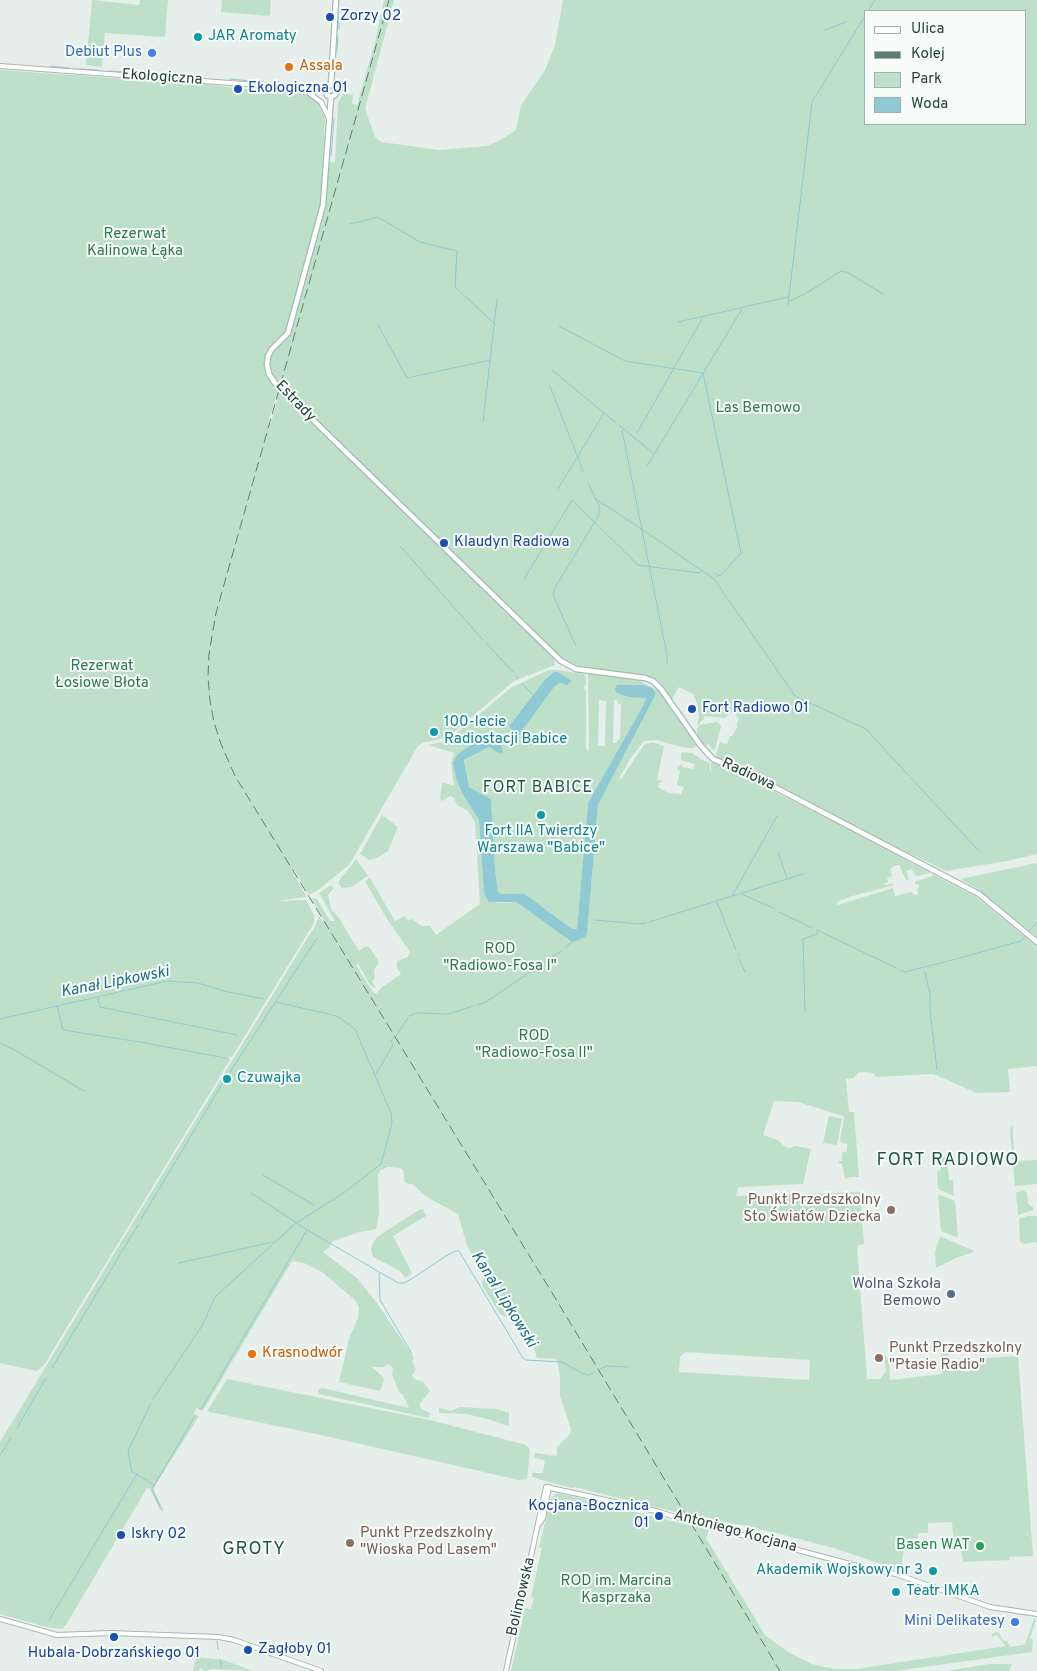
<!DOCTYPE html>
<meta charset="utf-8">
<style>
body{margin:0}
#map{position:relative;width:1037px;height:1671px;overflow:hidden;background:#e6efeb;font-family:Overpass,sans-serif}
canvas{display:block}
.legend{position:absolute;left:864px;top:10px;width:162px;height:115px;box-sizing:border-box;background:#f7fbf9;border:1px solid #a3b1ad;margin:0;padding:6px 9px;list-style:none;font-size:15px;color:#24423a}
.legend li{display:flex;align-items:center;gap:10px;height:25px}
.legend b{width:25px;border:1px solid #a3b1ad}
</style>
<div id="map">
<canvas width="1037" height="1671"></canvas>
<ul class="legend">
<li><b style="height:6px;background:#fff"></b>Ulica</li>
<li><b style="height:6px;background:#5f7d75"></b>Kolej</li>
<li><b style="height:14px;background:#bfe0c8"></b>Park</li>
<li><b style="height:14px;background:#8ec9d4"></b>Woda</li>
</ul>
</div>
<script>
const g = document.querySelector('canvas').getContext('2d');
g.lineJoin = 'round';
function fillPath(path, color) { g.fillStyle = color; g.fill(path, 'evenodd'); }
const shape = rows => new Path2D(rows.map(r => 'M' + r).join(''));
function stroke(path, color, width, dash) { g.strokeStyle = color; g.lineWidth = width; g.lineCap = dash ? 'butt' : 'round'; g.setLineDash(dash || []); g.stroke(path); }
function write(font, color, halo, rows, align = 'center') {
  g.font = font + ' Overpass,sans-serif'; g.lineWidth = 4; g.setLineDash([]); g.textBaseline = 'middle'; g.strokeStyle = halo; g.fillStyle = color; for (const [text, x, y, turn = 0] of rows) {
    g.save(); g.translate(x, y); g.rotate((+turn || 0) * Math.PI / 180); g.textAlign = isNaN(turn) ? turn : align; if (halo) g.strokeText(text, 0, 0); g.fillText(text, 0, 0); g.restore();
  }
}
const green = shape([
 [92,0,139,5,140,0,168,0,165,37,105,33,102,67,86,65],
 [222,0,271,0,270,16,221,12],
 [384,0,394,0,365,109,375,137,382,142,439,150,486,146,497,142,516,130,521,105,545,70,555,45,563,0,1037,0,1037,854,1007,861,946,871,863,831,862,829,859,827,856,827,757,776,717,758,716,755,720,742,727,744,730,736,732,736,738,726,736,725,739,719,736,716,736,715,731,712,725,718,705,716,697,727,699,716,697,703,693,694,679,687,672,699,658,680,648,676,589,669,583,667,580,668,568,662,548,647,510,609,509,605,505,605,275,379,270,367,272,354,291,329,326,202,329,162,335,162,338,103,343,93,353,95,352,103,357,106,375,42],
 [866,11,1026,11,1026,124,866,124],
 [0,70,213,85,243,89,253,88,270,89,305,93,319,102,325,116,321,205,287,328,285,332,270,348,265,362,269,379,278,390,268,423,271,423,279,391,501,606,502,610,507,612,550,654,554,659,555,665,514,681,448,737,422,743,418,746,349,865,318,890,309,895,295,871,292,871,307,897,275,901,306,900,314,915,314,923,232,1057,229,1056,230,1060,44,1365,37,1371,0,1363],
 [549,670,557,670,584,674,586,677,586,684,584,688,586,690,586,749,589,750,588,673,635,679,658,690,698,745,693,748,685,748,656,740,644,741,630,759,619,779,621,779,644,745,652,742,664,746,657,780,665,781,659,783,658,787,668,793,681,794,684,787,677,785,680,771,677,769,678,766,682,764,682,767,693,769,695,764,681,760,681,754,683,752,692,753,704,761,710,763,710,771,711,771,711,763,721,765,845,827,930,873,916,876,912,869,906,871,909,880,906,880,899,865,896,865,890,869,892,876,887,878,888,882,882,884,887,885,892,883,894,885,853,896,839,901,837,903,838,905,893,888,895,896,911,892,915,895,919,894,917,890,920,885,915,884,915,882,934,875,976,897,1037,947,1037,1066,1008,1069,1010,1092,977,1093,933,1074,876,1077,873,1073,866,1072,858,1073,854,1078,846,1079,849,1112,854,1112,859,1177,851,1177,845,1179,842,1164,839,1163,839,1161,842,1161,842,1153,847,1151,847,1144,841,1143,840,1139,844,1119,843,1116,798,1102,774,1101,763,1135,778,1140,784,1146,789,1148,796,1146,811,1149,803,1184,740,1187,738,1187,736,1196,860,1192,864,1244,857,1246,867,1379,880,1379,886,1371,884,1354,889,1360,890,1380,942,1374,941,1354,948,1351,950,1371,984,1358,1018,1356,1033,1556,1009,1557,1009,1560,963,1562,961,1549,954,1545,952,1522,928,1523,928,1533,918,1533,918,1538,905,1539,901,1571,834,1548,744,1525,684,1516,672,1511,574,1487,573,1488,560,1485,532,1477,532,1473,543,1473,545,1460,534,1458,535,1453,557,1456,557,1447,570,1434,571,1429,560,1396,560,1377,557,1359,537,1358,534,1348,519,1323,500,1314,482,1285,486,1263,480,1263,480,1257,472,1255,467,1245,458,1214,425,1196,414,1185,405,1183,403,1170,400,1168,388,1167,381,1170,381,1169,378,1174,379,1213,376,1229,360,1232,333,1241,329,1248,323,1252,357,1278,377,1303,414,1358,412,1361,416,1370,412,1375,414,1379,423,1382,430,1391,420,1403,421,1409,430,1413,429,1418,319,1394,318,1390,322,1388,409,1408,403,1395,399,1392,392,1374,393,1368,391,1366,387,1364,384,1367,372,1367,384,1378,382,1387,380,1391,339,1382,349,1339,358,1318,359,1308,356,1301,322,1272,304,1263,292,1261,204,1409,202,1411,197,1408,195,1410,194,1414,199,1416,153,1489,164,1511,160,1510,150,1489,147,1488,66,1625,63,1629,46,1627,0,1614,0,1442,132,1224,311,932,314,929,319,916,323,922,325,922,311,898,317,899,330,921,335,921,319,893,331,885,334,888,328,895,331,909,339,918,359,951,366,946,370,948,379,962,374,970,375,978,372,981,376,988,375,988,370,985,358,964,356,965,369,986,374,993,377,993,381,988,401,974,397,968,397,961,408,957,410,952,387,919,365,881,370,878,395,921,405,916,406,919,409,920,412,919,422,926,430,926,436,935,480,904,475,822,467,810,457,805,454,798,450,796,442,801,440,799,442,782,454,786,451,763,454,753,428,745,447,741,512,687],
 [544,681,572,682,560,683,554,687,509,726],
 [656,694,598,805,587,934,572,942,516,902,497,903,484,894,479,820,463,795,457,781,458,754,482,737,493,733,500,739,496,752,489,747,464,760,469,787,491,799,495,869,498,892,502,894,525,894,572,929,577,929,588,803,644,704,646,697,629,697],
 [599,700,606,701,605,746,598,746],
 [614,700,617,700,618,704,621,704,620,739,617,740,617,743,613,743],
 [685,1352,810,1360,809,1380,679,1372,680,1357],
 [716,722,719,723,721,727,715,749,713,750,708,744,706,746,711,751,710,752,693,730,694,728,697,735,697,729,700,725],
 [382,815,398,827,388,851,377,858,369,860,360,854],
 [356,859,368,876,351,887,342,888,338,882],
 [1037,863,1037,937,976,888,960,879],
 [829,1116,842,1119,837,1145,823,1143],
 [1012,1124,1015,1161,1037,1160,1037,1184,1015,1186,1010,1130],
 [940,1155,947,1158,949,1180,953,1180,954,1196,938,1189,937,1171,941,1170],
 [1024,1190,1027,1193,1028,1204,1034,1208,1033,1210,1018,1215,1016,1194,1017,1192],
 [938,1194,955,1201,958,1238,941,1231],
 [423,1209,426,1216,393,1236,412,1273,405,1278,400,1271,373,1257,371,1250,373,1243,377,1237,419,1210],
 [1027,1216,1037,1216,1037,1242,1024,1244,1020,1242,1019,1219],
 [940,1236,974,1251,974,1252,958,1257,936,1268,935,1252],
 [227,1379,430,1420,526,1445,530,1450,527,1479,519,1480,321,1435,209,1412,208,1410],
 [460,1407,497,1409,509,1413,509,1426,491,1420,467,1414,439,1413,439,1408,451,1411],
 [557,1493,709,1530,706,1538,765,1635,788,1652,812,1664,835,1669,856,1669,1006,1646,997,1635,992,1637,992,1634,996,1632,999,1633,1003,1640,1007,1641,1010,1647,1023,1645,1025,1644,1034,1619,1036,1619,1030,1639,1033,1639,1032,1652,895,1671,511,1671,525,1608,531,1609,534,1598,531,1597,542,1548,539,1547,551,1498],
 [196,1657,224,1660,253,1671,212,1669,204,1671,201,1668,198,1671,193,1671],
 [989,1664,1012,1664,1009,1671,947,1671]
]);
const water = shape([
 [554,672,558,672,572,681,567,685,560,683,554,687,518,736,509,726,544,681],
 [617,685,643,685,652,688,656,694,598,805,587,934,585,937,572,942,516,902,489,902,484,894,479,820,463,795,457,781,453,763,458,754,482,737,493,733,500,739,503,753,496,752,489,747,464,760,469,787,491,799,495,869,498,892,502,894,525,894,572,929,577,929,588,803,644,704,646,698,629,697,617,693,615,689]
]);
const stream = shape([
 [868,11,875,0],
 [340,12,340,8],
 [339,29,339,18],
 [825,30,846,22],
 [331,40,331,43],
 [337,52,338,37],
 [50,66,69,68],
 [337,68,337,61],
 [79,69,98,70],
 [109,71,127,72],
 [135,72,156,74],
 [162,74,164,75],
 [329,74,330,56],
 [172,75,180,75],
 [230,79,250,81],
 [259,81,263,81],
 [275,82,279,82],
 [289,83,314,85],
 [323,84,327,82],
 [331,156,334,118],
 [350,224,378,217,420,242,457,251,455,287,495,324],
 [789,301,805,294,841,271,847,272,883,294],
 [788,305,812,102,866,14],
 [678,322,788,297],
 [378,325,407,378,490,360],
 [559,326,625,361,703,373,741,553,720,576,716,574],
 [552,370,616,423],
 [550,386,583,471],
 [483,422,497,299],
 [619,425,653,453],
 [622,430,667,655,667,663],
 [637,433,703,317],
 [647,466,742,309],
 [558,489,604,413],
 [596,499,646,532,714,579,795,696,866,729,908,775],
 [400,546,483,640],
 [524,579,572,500,638,565,700,573],
 [486,643,513,672],
 [576,646,553,595,556,586,599,515,599,506,588,483],
 [516,676,518,679],
 [522,684,533,695],
 [911,778,979,851],
 [778,852,787,879],
 [742,894,775,909],
 [732,896,777,816],
 [717,902,736,950],
 [779,912,812,928],
 [595,920,641,924,646,923],
 [649,922,803,874],
 [1033,927,1037,922],
 [1029,931,1031,929],
 [565,948,572,942],
 [738,954,739,956],
 [740,960,745,972],
 [900,970,905,972,956,959,1021,941,1025,936],
 [925,972,930,994,930,1011,937,1070],
 [98,998,100,1007,237,1035],
 [477,1005,486,1002,561,951],
 [57,1006,63,1030,134,1041,226,1058],
 [805,1011,803,939,817,934,817,930,896,968],
 [409,1016,417,1013,449,1014,473,1006],
 [0,1019,167,981,198,983,224,991,264,999],
 [396,1036,408,1018],
 [0,1043,13,1049,84,1091],
 [230,1072,317,938],
 [376,1074,393,1045,391,1041,393,1038],
 [263,1175,314,1205],
 [251,1193,309,1231,398,1283,404,1283,413,1278,446,1256,455,1251,459,1251,523,1358,526,1360,562,1362,583,1374,589,1375,595,1372],
 [141,1219,225,1079],
 [179,1263,273,1242],
 [379,1273,380,1300,412,1354],
 [52,1368,138,1225],
 [601,1369,606,1366,628,1367],
 [153,1399,202,1326,215,1297,296,1223,345,1192,381,1164,389,1135,392,1122,391,1113,355,1029,337,1016,276,1002],
 [201,1409,307,1230],
 [17,1428,46,1378],
 [0,1455,11,1438],
 [147,1480,132,1472,128,1451,151,1403],
 [148,1481,153,1485],
 [160,1507,152,1489,195,1416],
 [49,1620,137,1474],
 [217,1641,218,1649],
 [220,1659,221,1666]
]);
const tertiary = shape([
 [0,66,325,90],
 [305,90,321,102,329,118],
 [539,1524,543,1518,549,1487],
 [0,1619,57,1635,111,1633,219,1637,234,1640,321,1671],
 [506,1671,546,1487,656,1511,689,1521,865,1568,896,1574,990,1607,1037,1614]
]);
const secondary = shape([
 [331,85,336,0],
 [331,97,323,205,288,333,272,349,268,356,267,365,269,374,275,383,561,661,576,669,645,678,653,681,661,689,701,746,713,759,761,780,979,894,1037,942],
 [331,97,335,95,337,91,336,87,331,85],
 [331,97,327,95,325,90,327,86,331,85]
]);
const rail = shape([
 [389,0,216,613,209,654,208,677,210,701,214,722,221,744,235,776,551,1291,780,1671]
]);
const markers = [
 [330,17,5,"#1a4fb4"],
 [198,37,5,"#0f9aa8"],
 [152,53,5,"#3f7fe0"],
 [289,67,5,"#e8710a"],
 [238,89,5,"#1a4fb4"],
 [444,543,5,"#1a4fb4"],
 [692,709,5,"#1a4fb4"],
 [434,732,5,"#0f9aa8"],
 [541,815,5,"#0f9aa8"],
 [227,1079,5,"#0f9aa8"],
 [891,1210,5,"#8d6e63"],
 [951,1294,5,"#5c6f8a"],
 [252,1354,5,"#e8710a"],
 [879,1358,5,"#8d6e63"],
 [659,1516,5,"#1a4fb4"],
 [121,1535,5,"#1a4fb4"],
 [350,1543,5,"#8d6e63"],
 [980,1546,5,"#2e9e5b"],
 [933,1571,5,"#0f9aa8"],
 [896,1592,5,"#0f9aa8"],
 [1015,1622,5,"#3f7fe0"],
 [114,1637,5,"#1a4fb4"],
 [248,1650,5,"#1a4fb4"]
];
const transitNames = [
 ["Zorzy 02",340,17],
 ["Ekologiczna 01",248,89],
 ["Klaudyn Radiowa",454,543],
 ["Fort Radiowo 01",702,709],
 ["Kocjana-Bocznica",649,1507,"right"],
 ["01",649,1524,"right"],
 ["Iskry 02",131,1535],
 ["Zagłoby 01",258,1650],
 ["Hubala-Dobrzańskiego 01",114,1654,"center"]
];
const cultureNames = [
 ["JAR Aromaty",208,37],
 ["100-lecie",444,723],
 ["Radiostacji Babice",444,740],
 ["Fort IIA Twierdzy",541,832,"center"],
 ["Warszawa \"Babice\"",541,849,"center"],
 ["Czuwajka",237,1079],
 ["Akademik Wojskowy nr 3",923,1571,"right"],
 ["Teatr IMKA",906,1592]
];
const shopNames = [
 ["Debiut Plus",142,53],
 ["Mini Delikatesy",1005,1622]
];
const foodNames = [
 ["Assala",299,67],
 ["Krasnodwór",262,1354]
];
const streetNames = [
 ["Ekologiczna",162,78,4],
 ["Estrady",295,402,46],
 ["Radiowa",748,775,25],
 ["Antoniego Kocjana",735,1532,15],
 ["Bolimowska",522,1597,-77]
];
const parkNames = [
 ["Rezerwat",135,235],
 ["Kalinowa Łąka",135,252],
 ["Las Bemowo",758,409],
 ["Rezerwat",102,667],
 ["Łosiowe Błota",102,684],
 ["ROD",500,950],
 ["\"Radiowo-Fosa I\"",500,967],
 ["ROD",534,1037],
 ["\"Radiowo-Fosa II\"",534,1054],
 ["ROD im. Marcina",616,1582],
 ["Kasprzaka",616,1599]
];
const educationNames = [
 ["Punkt Przedszkolny",881,1201,"right"],
 ["Sto Światów Dziecka",881,1218,"right"],
 ["Punkt Przedszkolny",889,1349],
 ["\"Ptasie Radio\"",889,1366],
 ["Punkt Przedszkolny",360,1534],
 ["\"Wioska Pod Lasem\"",360,1551]
];
const serviceNames = [
 ["Wolna Szkoła",941,1285],
 ["Bemowo",941,1302]
];
const leisureNames = [
 ["Basen WAT",970,1546]
];
const neighbourhoodNames = [
 ["FORT BABICE",538,789]
];
const waterNames = [
 ["Kanał Lipkowski",115,983,-11],
 ["Kanał Lipkowski",503,1300,58]
];
const quarterNames = [
 ["FORT RADIOWO",948,1161],
 ["GROTY",254,1550]
];
fillPath(green, '#bfe0c8');
fillPath(water, '#8ec9d4');
stroke(stream, '#8ec9d4', 1);
stroke(tertiary, '#a8b8b2', 6);
stroke(secondary, '#a4bbb3', 7);
stroke(tertiary, '#fff', 4);
stroke(secondary, '#fff', 4.5);
stroke(rail, '#5f7d75', 1, [10, 5]);
for (const [x, y, r, color] of markers) { const dot = new Path2D(); dot.arc(x, y, r, 0, 2 * Math.PI); g.fillStyle = color; g.fill(dot); stroke(dot, '#f7fbf9', 2); }
write('15px', '#164399', '#f7fbf9', transitNames, 'left');
write('15px', '#0d838f', '#f7fbf9', cultureNames, 'left');
write('15px', '#366cbe', '#f7fbf9', shopNames, 'right');
write('15px', '#c56008', '#f7fbf9', foodNames, 'left');
write('15px', '#24423a', '#f7fbf9', streetNames);
write('15px', '#2d7a4b', '#f7fbf9', parkNames);
write('15px', '#785e54', '#f7fbf9', educationNames, 'left');
write('15px', '#4e5e75', '#f7fbf9', serviceNames, 'right');
write('15px', '#27864d', '#f7fbf9', leisureNames, 'right');
g.letterSpacing = '1px';
write('16px', '#1f5548', '#f7fbf9', neighbourhoodNames);
g.letterSpacing = '0px';
write('italic 16px', '#1c6f80', '#f7fbf9', waterNames);
g.letterSpacing = '1px';
write('18px', '#1f5548', '#f7fbf9', quarterNames);
g.letterSpacing = '0px';
</script>
